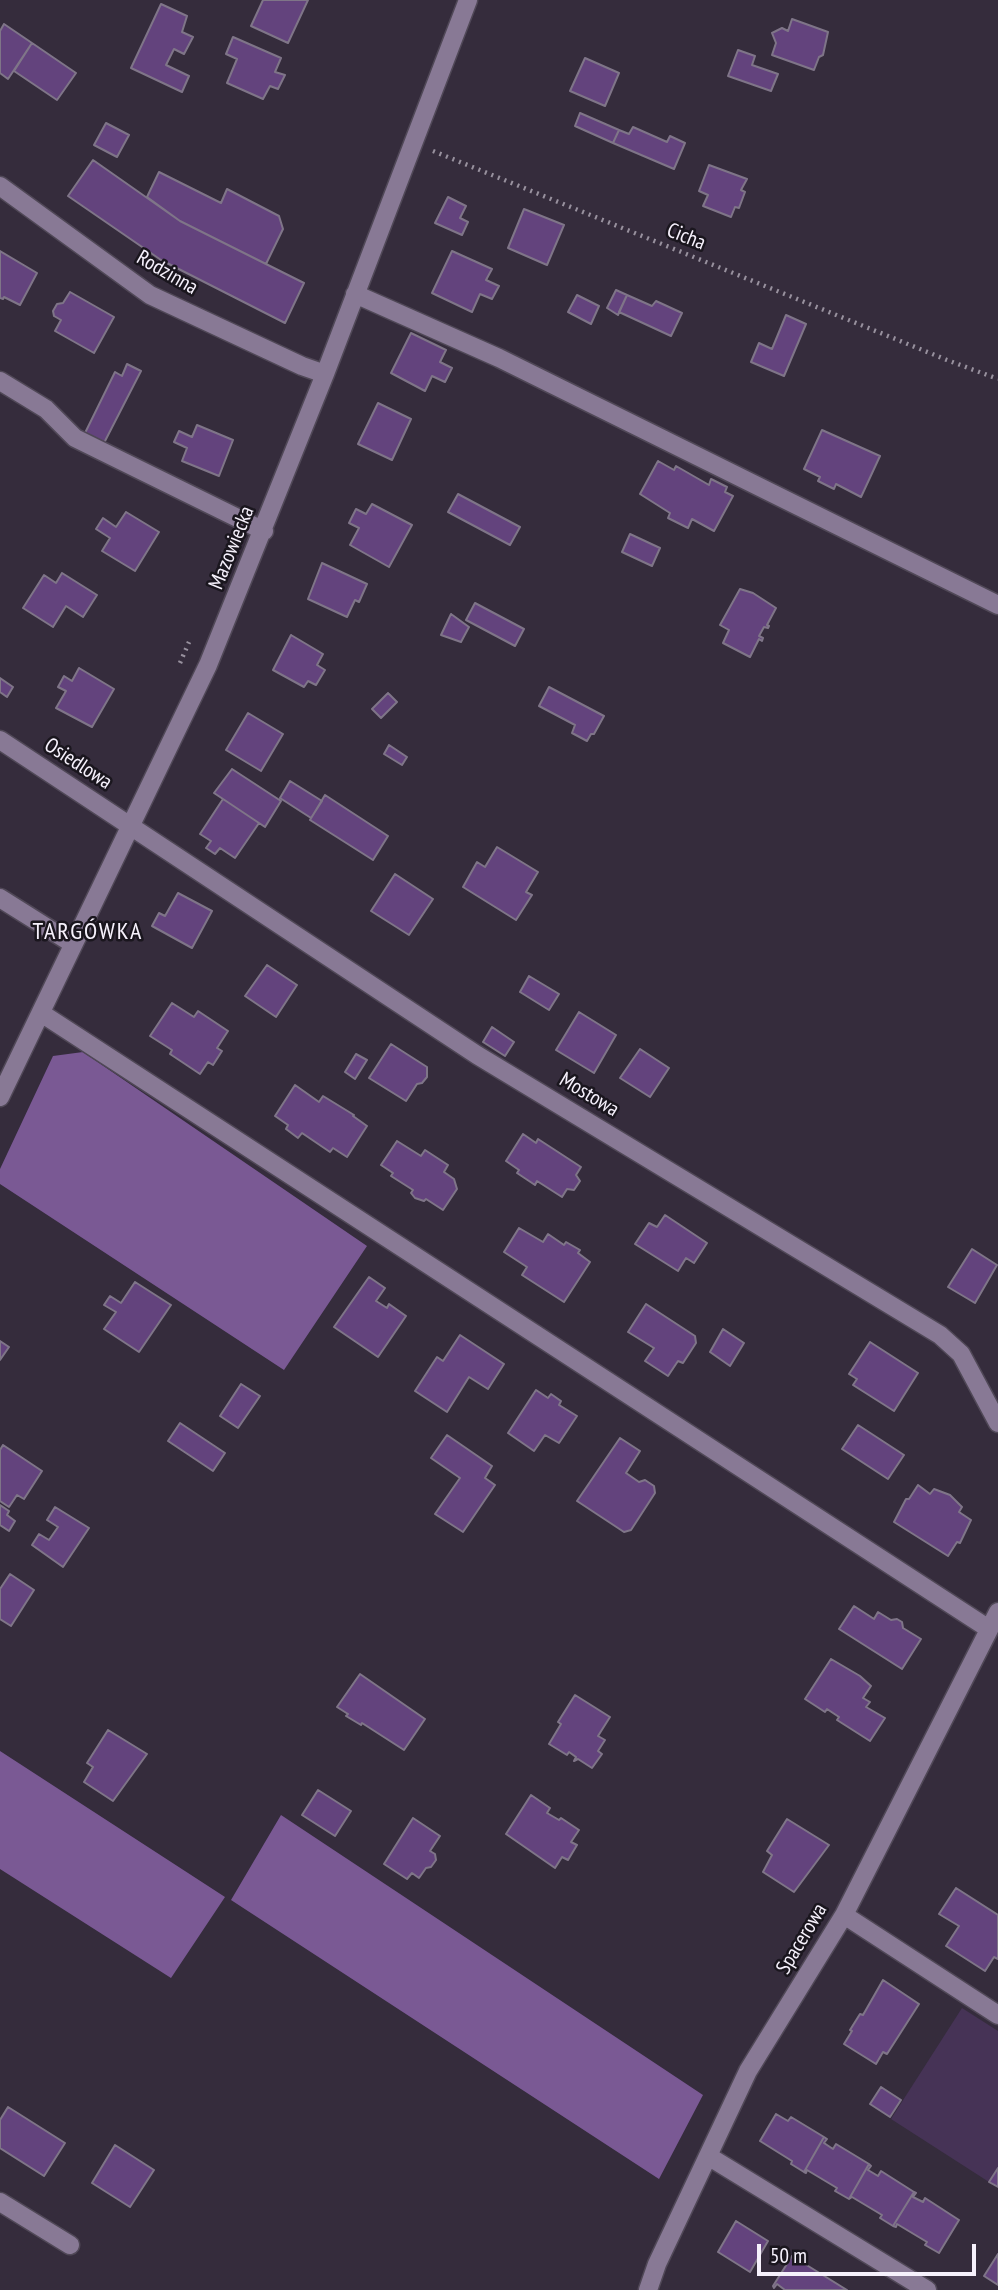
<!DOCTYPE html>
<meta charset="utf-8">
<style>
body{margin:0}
#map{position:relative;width:998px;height:2290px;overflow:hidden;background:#352c3c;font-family:"PT Sans Narrow",sans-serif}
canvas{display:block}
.scale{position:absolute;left:757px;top:2244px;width:219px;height:32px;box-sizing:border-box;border:4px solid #f6f1fc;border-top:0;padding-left:9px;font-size:21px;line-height:24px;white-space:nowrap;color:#f6f1fc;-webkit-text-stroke:5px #1a161e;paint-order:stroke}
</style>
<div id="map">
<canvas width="998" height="2290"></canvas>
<div class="scale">50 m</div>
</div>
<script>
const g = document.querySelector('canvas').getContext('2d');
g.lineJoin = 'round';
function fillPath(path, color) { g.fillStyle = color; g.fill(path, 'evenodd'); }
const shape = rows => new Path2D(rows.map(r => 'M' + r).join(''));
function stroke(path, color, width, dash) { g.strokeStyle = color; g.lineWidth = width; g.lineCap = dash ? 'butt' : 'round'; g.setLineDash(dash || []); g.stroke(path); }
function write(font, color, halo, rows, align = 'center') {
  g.font = font + ' "PT Sans Narrow",sans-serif'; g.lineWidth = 5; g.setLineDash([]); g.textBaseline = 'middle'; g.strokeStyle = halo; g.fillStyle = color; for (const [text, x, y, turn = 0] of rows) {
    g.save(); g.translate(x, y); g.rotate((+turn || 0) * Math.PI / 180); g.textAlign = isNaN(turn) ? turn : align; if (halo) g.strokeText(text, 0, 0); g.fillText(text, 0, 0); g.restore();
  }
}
const green = shape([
 [962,2008,998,2031,998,2168,989,2182,891,2119]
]);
const forest = shape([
 [83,1052,367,1246,284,1370,0,1184,0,1169,53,1056],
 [0,1751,225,1897,171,1978,0,1869],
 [281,1815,703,2095,659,2179,231,1900]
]);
const building = shape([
 [263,0,308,0,288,43,251,26,263,0],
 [161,4,187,16,182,32,193,37,184,54,174,49,166,65,189,76,182,92,131,68,161,4],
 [792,19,828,32,823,55,819,57,814,70,772,55,776,43,772,33,782,28,788,31,792,19],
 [4,24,32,43,8,79,0,73,0,31,4,24],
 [233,37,281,58,275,72,285,75,278,89,270,86,263,99,227,83,237,59,226,54,233,37],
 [32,43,76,73,57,100,14,71,32,43],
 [738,50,755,56,752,65,778,74,771,91,728,76,738,50],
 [585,58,619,73,605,106,570,91,585,58],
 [580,113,619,130,613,143,575,126,580,113],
 [106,123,129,135,117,157,94,145,106,123],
 [633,127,667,142,670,136,685,143,674,169,613,143,619,130,629,134,633,127],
 [93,160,180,221,304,283,285,323,161,260,68,196,93,160],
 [709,165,747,179,741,190,745,192,739,208,735,207,731,217,703,206,708,195,699,191,709,165],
 [159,172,221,203,227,189,279,216,283,229,266,264,180,221,147,197,159,172],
 [448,197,466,206,460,218,468,222,462,235,435,223,448,197],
 [524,209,564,225,547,265,508,248,524,209],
 [0,251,37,273,20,305,4,297,3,299,0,298,0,251],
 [452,251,492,269,486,280,499,286,492,299,480,294,472,312,432,293,452,251],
 [616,290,627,295,618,315,607,308,616,290],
 [70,292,114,317,94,353,55,331,61,320,54,316,53,311,57,304,63,303,70,292],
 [577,295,599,306,591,324,568,312,577,295],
 [627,295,652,306,656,301,682,313,671,336,619,312,627,295],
 [786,315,806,324,784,376,751,362,759,343,772,349,786,315],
 [411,333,446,350,440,362,452,368,445,382,432,376,425,391,391,373,411,333],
 [127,364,141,371,104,443,85,433,115,372,122,376,127,364],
 [378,403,411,419,392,460,358,444,378,403],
 [197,425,233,440,219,476,182,461,187,448,174,442,179,431,192,437,197,425],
 [822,430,880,456,861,497,836,484,834,489,818,481,820,477,804,469,822,430],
 [658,461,674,470,676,466,709,485,711,479,727,487,725,492,733,496,714,531,692,519,688,528,668,518,670,513,640,494,658,461],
 [458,494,520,527,510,545,448,512,458,494],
 [372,504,412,525,389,567,350,545,359,528,349,523,356,509,366,514,372,504],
 [126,512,159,532,135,571,102,551,110,538,96,529,103,518,116,527,126,512],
 [630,534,660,548,652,566,622,552,630,534],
 [322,563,367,584,359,602,355,600,347,617,308,599,322,563],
 [62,573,97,595,83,617,66,606,53,627,23,608,44,575,56,583,62,573],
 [740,589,753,593,776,608,767,625,769,626,768,628,764,627,759,636,763,638,762,641,759,639,750,657,723,643,729,630,720,625,740,589],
 [475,603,524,629,515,646,466,620,475,603],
 [451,614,469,627,461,642,441,635,451,614],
 [291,635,323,654,317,665,325,670,316,685,308,681,304,687,273,670,291,635],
 [79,668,114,689,92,727,56,708,66,691,58,687,64,676,72,681,79,668],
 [0,678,13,687,7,697,0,692,0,678],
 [549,687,604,716,594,734,591,734,587,741,572,733,575,725,539,706,549,687],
 [388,693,397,702,381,718,372,709,388,693],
 [248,713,283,734,261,771,226,750,248,713],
 [389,745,407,757,402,765,384,754,389,745],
 [232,769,281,801,265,827,214,793,232,769],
 [290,781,322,801,311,818,280,798,290,781],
 [325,795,388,836,373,860,310,820,325,795],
 [223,799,259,823,235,858,220,848,215,854,206,848,211,841,200,834,223,799],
 [497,847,538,872,526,892,532,895,516,920,463,887,477,862,485,867,497,847],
 [395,874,433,899,409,935,371,911,395,874],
 [178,893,212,911,192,948,152,926,159,913,165,916,178,893],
 [267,965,297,985,276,1017,245,996,267,965],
 [529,976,559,994,549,1010,520,992,529,976],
 [172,1003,194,1017,198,1011,228,1031,217,1048,222,1051,213,1065,208,1062,200,1074,170,1054,172,1050,150,1036,172,1003],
 [579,1012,616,1035,594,1073,556,1050,579,1012],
 [492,1027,514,1042,505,1056,483,1042,492,1027],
 [391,1044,427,1067,427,1077,422,1083,417,1084,406,1101,369,1078,391,1044],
 [640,1049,669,1068,650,1097,620,1078,640,1049],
 [356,1054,367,1060,355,1079,345,1072,356,1054],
 [295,1085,319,1102,323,1096,354,1115,353,1116,367,1126,347,1157,333,1148,330,1152,302,1133,298,1138,286,1129,288,1125,275,1116,295,1085],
 [523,1134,536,1143,538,1139,581,1167,576,1175,580,1181,574,1190,567,1189,562,1197,537,1181,535,1185,517,1173,519,1170,506,1161,523,1134],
 [397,1141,421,1156,425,1150,448,1165,444,1172,454,1179,457,1189,443,1210,426,1199,424,1201,415,1198,411,1193,413,1190,391,1176,393,1173,381,1165,397,1141],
 [665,1215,707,1243,694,1263,686,1258,678,1271,635,1244,649,1223,657,1227,665,1215],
 [519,1228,543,1242,548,1234,564,1245,566,1242,580,1250,578,1253,590,1262,564,1302,522,1275,527,1267,504,1252,519,1228],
 [972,1249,997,1265,975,1303,948,1287,972,1249],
 [369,1277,385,1288,376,1301,387,1308,389,1304,406,1316,378,1357,334,1327,369,1277],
 [135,1282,171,1305,139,1352,104,1329,116,1312,104,1305,110,1296,121,1303,135,1282],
 [646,1304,695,1336,696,1343,683,1363,678,1361,668,1376,645,1361,654,1348,628,1332,646,1304],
 [723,1329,744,1343,730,1366,710,1352,723,1329],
 [460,1335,504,1364,488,1389,469,1377,447,1412,415,1391,437,1357,443,1361,460,1335],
 [0,1341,9,1347,0,1360,0,1341],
 [870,1342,918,1373,894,1411,853,1385,857,1379,849,1374,870,1342],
 [241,1384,260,1396,238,1428,220,1416,241,1384],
 [536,1390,548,1398,551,1394,561,1401,559,1405,577,1416,559,1443,545,1435,534,1451,508,1433,536,1390],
 [180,1423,225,1453,213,1471,168,1441,180,1423],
 [858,1425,904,1455,888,1479,842,1449,858,1425],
 [447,1435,492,1466,485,1478,495,1485,463,1532,435,1514,460,1478,431,1458,447,1435],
 [620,1438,640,1451,626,1473,639,1482,645,1480,654,1486,655,1493,631,1530,624,1532,577,1501,620,1438],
 [3,1445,42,1471,24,1499,17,1495,9,1507,0,1501,0,1450,3,1445],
 [918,1485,930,1494,934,1489,950,1495,962,1507,959,1512,971,1520,960,1543,957,1542,948,1556,894,1522,906,1499,909,1499,918,1485],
 [0,1505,9,1511,7,1515,15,1521,9,1531,0,1525,0,1505],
 [55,1507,89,1528,63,1567,32,1545,39,1534,49,1540,58,1527,47,1520,55,1507],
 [10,1574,34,1590,11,1626,0,1619,0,1589,10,1574],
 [854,1606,874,1619,878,1612,891,1620,897,1619,902,1622,903,1628,921,1639,902,1669,839,1629,854,1606],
 [831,1659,860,1676,871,1686,863,1698,870,1702,866,1707,885,1718,870,1741,837,1720,839,1717,827,1709,825,1712,805,1699,831,1659],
 [360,1674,425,1719,404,1750,362,1723,361,1725,346,1716,348,1714,337,1707,360,1674],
 [575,1695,610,1717,598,1736,605,1740,598,1751,602,1754,592,1768,578,1759,574,1761,576,1757,569,1752,567,1755,549,1744,561,1724,558,1722,575,1695],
 [108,1730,147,1754,113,1801,84,1782,93,1767,87,1763,108,1730],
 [318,1790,351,1811,335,1836,302,1815,318,1790],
 [531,1795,550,1808,547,1813,559,1820,561,1818,579,1830,571,1842,577,1845,568,1860,562,1857,555,1868,506,1834,531,1795],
 [413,1818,440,1836,430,1851,435,1854,436,1860,431,1867,426,1868,419,1878,412,1873,407,1879,384,1864,413,1818],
 [787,1819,829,1845,794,1892,763,1872,772,1855,767,1851,787,1819],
 [956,1888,998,1915,998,1959,994,1957,985,1971,946,1946,959,1926,939,1914,956,1888],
 [883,1980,919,2004,887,2054,883,2052,876,2064,844,2044,852,2031,850,2030,860,2014,863,2015,883,1980],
 [881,2087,901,2100,890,2117,870,2104,881,2087],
 [8,2107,65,2143,44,2176,0,2148,0,2120,8,2107],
 [776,2114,788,2121,791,2117,824,2137,804,2172,791,2164,792,2161,760,2141,776,2114],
 [824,2137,827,2139,824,2143,833,2149,836,2144,869,2164,849,2199,835,2191,837,2188,807,2170,806,2173,804,2172,824,2137],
 [115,2145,154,2170,130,2207,92,2183,115,2145],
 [869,2164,871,2166,868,2170,878,2176,881,2171,914,2192,893,2226,880,2218,882,2215,852,2197,849,2199,869,2164],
 [998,2168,998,2187,989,2182,998,2168],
 [914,2192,916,2193,913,2197,923,2202,925,2198,959,2220,939,2253,925,2245,927,2242,897,2224,896,2227,893,2226,914,2192],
 [736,2221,768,2241,750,2272,718,2252,736,2221],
 [998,2254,998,2285,984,2276,998,2254],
 [792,2256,847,2290,785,2290,777,2284,774,2288,773,2286,792,2256]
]);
const path = shape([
 [433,151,947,360,998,379],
 [180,663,189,642]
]);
const minor = shape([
 [0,186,150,295,302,366,325,374],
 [355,294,499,358,998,605],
 [0,381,46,409,75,438,264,531],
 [0,740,477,1055,940,1335,961,1354,998,1423],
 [0,898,73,944],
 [41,1013,989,1629],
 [0,1097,208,665,325,374,468,0],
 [844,1915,998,2015],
 [708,2156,927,2290],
 [0,2202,70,2245],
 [648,2290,657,2264,748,2071,844,1915,998,1612]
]);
const streetNames = [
 ["Cicha",686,237,22],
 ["Rodzinna",167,273,30],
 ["Mazowiecka",232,548,-68],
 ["Osiedlowa",78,764,33],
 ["Mostowa",589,1095,31],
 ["Spacerowa",802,1939,-59]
];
const quarterNames = [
 ["TARGÓWKA",88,932]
];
fillPath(green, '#463356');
fillPath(forest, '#7a5994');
fillPath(building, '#63437d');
stroke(building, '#7f7588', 2);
stroke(minor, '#504857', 21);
stroke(path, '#98919e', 4.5, [2, 5]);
stroke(minor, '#887995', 18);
write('21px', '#f6f1fc', '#1a161e', streetNames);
g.letterSpacing = '2px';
write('24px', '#f6f1fc', '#1a161e', quarterNames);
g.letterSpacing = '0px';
</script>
